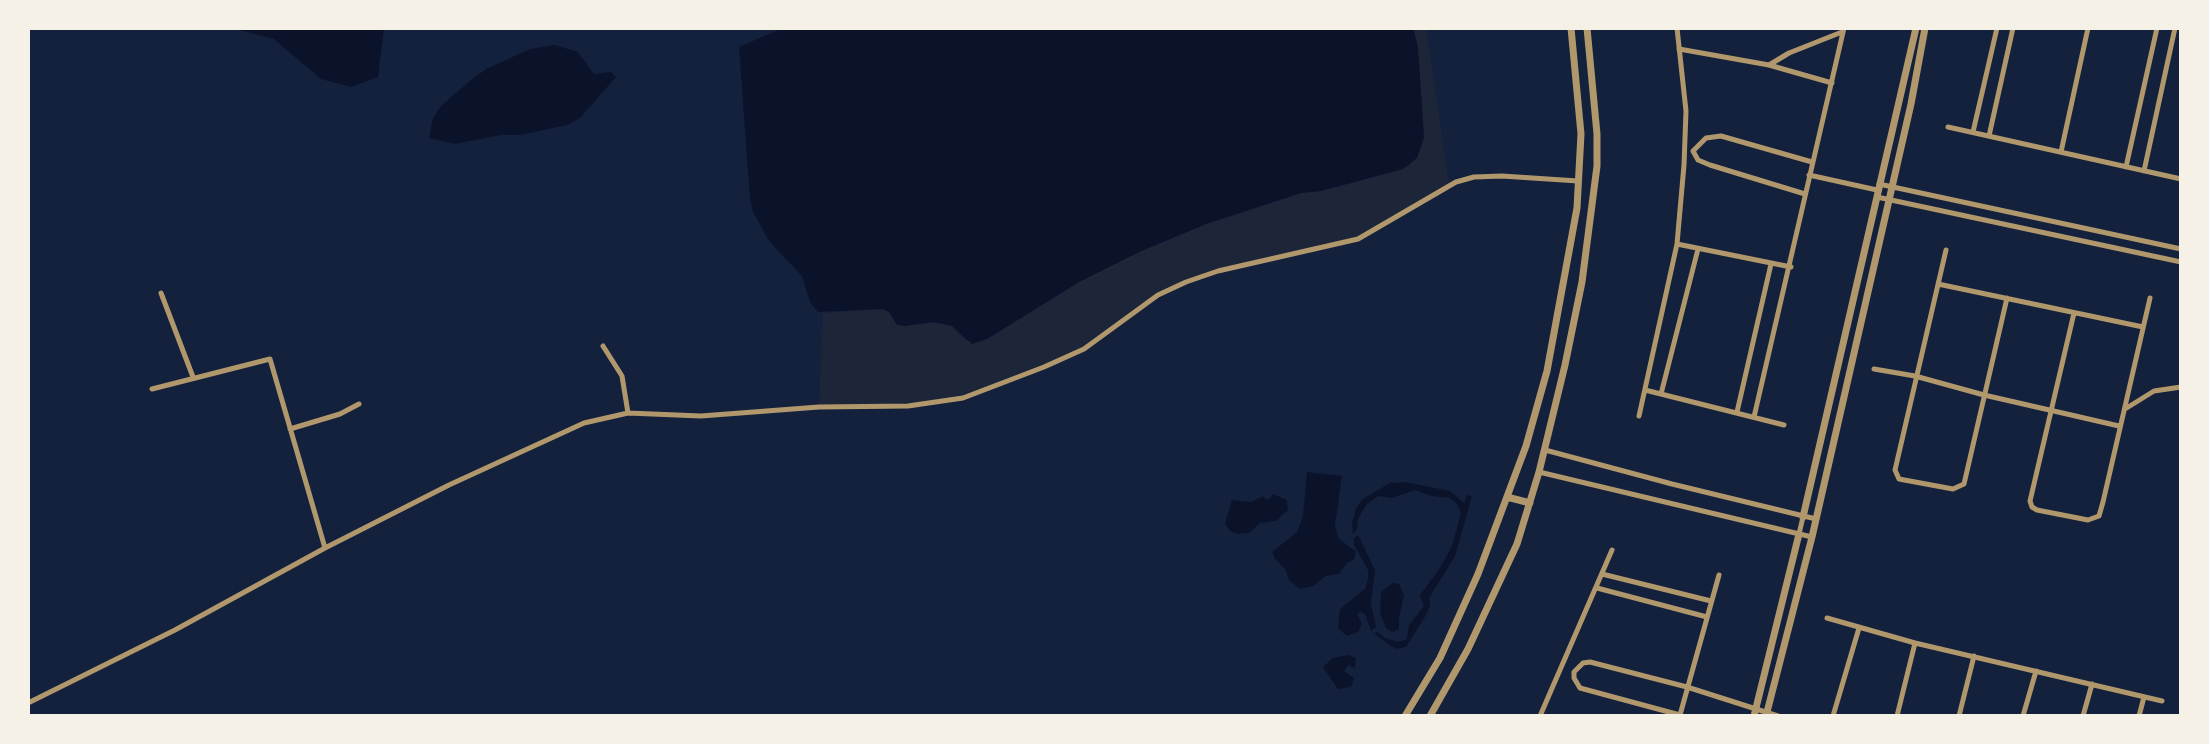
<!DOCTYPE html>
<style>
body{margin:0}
#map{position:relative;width:2209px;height:744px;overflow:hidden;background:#14213d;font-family:"DejaVu Sans",sans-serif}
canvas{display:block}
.frame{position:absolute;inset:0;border:30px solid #f6f1e7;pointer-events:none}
</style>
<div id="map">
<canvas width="2209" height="744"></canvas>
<div class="frame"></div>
</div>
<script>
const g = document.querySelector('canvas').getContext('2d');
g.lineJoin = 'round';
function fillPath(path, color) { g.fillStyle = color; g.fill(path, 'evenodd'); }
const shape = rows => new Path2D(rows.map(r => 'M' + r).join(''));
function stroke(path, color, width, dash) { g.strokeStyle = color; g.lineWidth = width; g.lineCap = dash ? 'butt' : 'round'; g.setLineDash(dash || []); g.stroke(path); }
const green = shape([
 [1413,28,1426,28,1427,33,1449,185,1358,239,1218,271,1158,295,1084,349,963,398,930,404,819,407,823,313,883,309,889,312,895,321,942,323,952,326,965,340,987,339,1079,282,1139,252,1206,224,1301,193,1321,191,1403,169,1410,165,1424,138,1418,48]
]);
const water = shape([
 [231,28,384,28,378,77,351,87,321,79,274,39],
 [783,28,1413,28,1418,48,1424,138,1417,158,1403,169,1321,191,1301,193,1206,224,1139,252,1079,282,987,339,972,344,952,326,934,322,905,326,897,325,889,312,883,309,818,312,810,302,802,276,769,241,753,212,750,199,739,47],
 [555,45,578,52,594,74,611,72,616,77,580,118,567,125,520,135,501,135,455,144,429,138,433,118,441,106,471,80,486,69,530,49],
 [1307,472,1342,476,1335,525,1338,538,1356,552,1354,560,1347,563,1339,574,1326,576,1313,586,1300,589,1289,580,1285,569,1275,559,1272,552,1297,532,1303,516],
 [1405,482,1450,491,1464,503,1467,495,1472,496,1455,556,1429,598,1430,606,1426,615,1406,647,1396,649,1374,634,1378,632,1385,638,1398,642,1407,639,1409,625,1424,606,1420,595,1440,568,1452,546,1461,513,1457,504,1450,498,1431,496,1415,490,1392,498,1378,496,1366,505,1358,519,1357,529,1353,534,1352,523,1356,508,1363,499,1390,483],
 [1273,494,1287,500,1288,510,1276,521,1260,523,1249,533,1238,534,1230,531,1225,523,1232,500,1251,502,1263,496,1266,500,1270,498],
 [1358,535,1375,570,1371,603,1376,627,1371,631,1365,614,1360,612,1357,614,1362,624,1358,632,1347,636,1338,628,1340,609,1365,589,1368,579,1368,570,1354,545,1354,538],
 [1392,583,1399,584,1404,595,1399,618,1399,629,1393,632,1386,628,1380,613,1381,592],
 [1348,655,1356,658,1355,668,1348,665,1344,671,1354,678,1351,687,1338,689,1323,667,1333,658]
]);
const minor = shape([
 [1679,49,1769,65,1832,83],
 [1769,65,1789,53,1842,32],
 [1948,127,2181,179],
 [1973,132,1997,28],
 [1989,136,2013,28],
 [2061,152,2088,28],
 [2126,167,2157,28],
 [2144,171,2175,28],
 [1809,175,1877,190],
 [1879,184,2181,249],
 [1805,194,1710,165,1698,160,1693,151,1706,138,1721,136,1812,162],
 [1877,197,2181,262],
 [1677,244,1791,267],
 [1946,250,1895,470,1899,479,1953,489,1964,484,2007,298],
 [1938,284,2143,327],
 [161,293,193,377],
 [2074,313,2030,501,2032,507,2037,510,2088,520,2099,516,2103,502,2150,298],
 [603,346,622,376,628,413],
 [1874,369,1915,376,1984,395,2119,426],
 [152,389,270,359,325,548],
 [1645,390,1784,425],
 [1661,394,1698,249],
 [2125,409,2154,391,2181,387],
 [1737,412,1771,264],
 [1639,416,1677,244,1684,165,1686,111,1677,28],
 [1754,417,1844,28],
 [290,429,340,414,359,404],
 [1545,450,1672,484,1816,519],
 [1539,472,1812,537],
 [1799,534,1803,517],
 [1602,574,1711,601],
 [1597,588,1707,617],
 [1827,618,1915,643,2162,701],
 [28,703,175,630,325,548,449,485,584,423,628,413,701,416,819,407,908,406,963,398,1044,367,1084,349,1158,295,1186,282,1218,271,1358,239,1456,182,1474,177,1502,176,1578,181],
 [1680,715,1580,688,1574,678,1574,672,1583,663,1590,662,1687,687,1778,716],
 [1680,715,1719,575],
 [1540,716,1612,550],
 [1833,716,1859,628],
 [1897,716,1915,643],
 [1959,716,1974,656],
 [2023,716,2036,671],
 [2083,716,2092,684],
 [2139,716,2144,697]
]);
const tertiary = shape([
 [1507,497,1530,503],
 [1803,517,1916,28],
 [1405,716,1440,658,1478,574,1526,446,1547,371,1577,208,1581,134,1571,28],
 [1430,716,1468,649,1517,544,1539,472,1565,365,1582,282,1597,166,1597,134,1587,28],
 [1754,716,1799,534],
 [1766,716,1812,537,1911,104,1925,28]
]);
fillPath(green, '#1d2539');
fillPath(water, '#0b132b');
stroke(minor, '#b1986c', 5);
stroke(tertiary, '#b1986c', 7);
</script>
